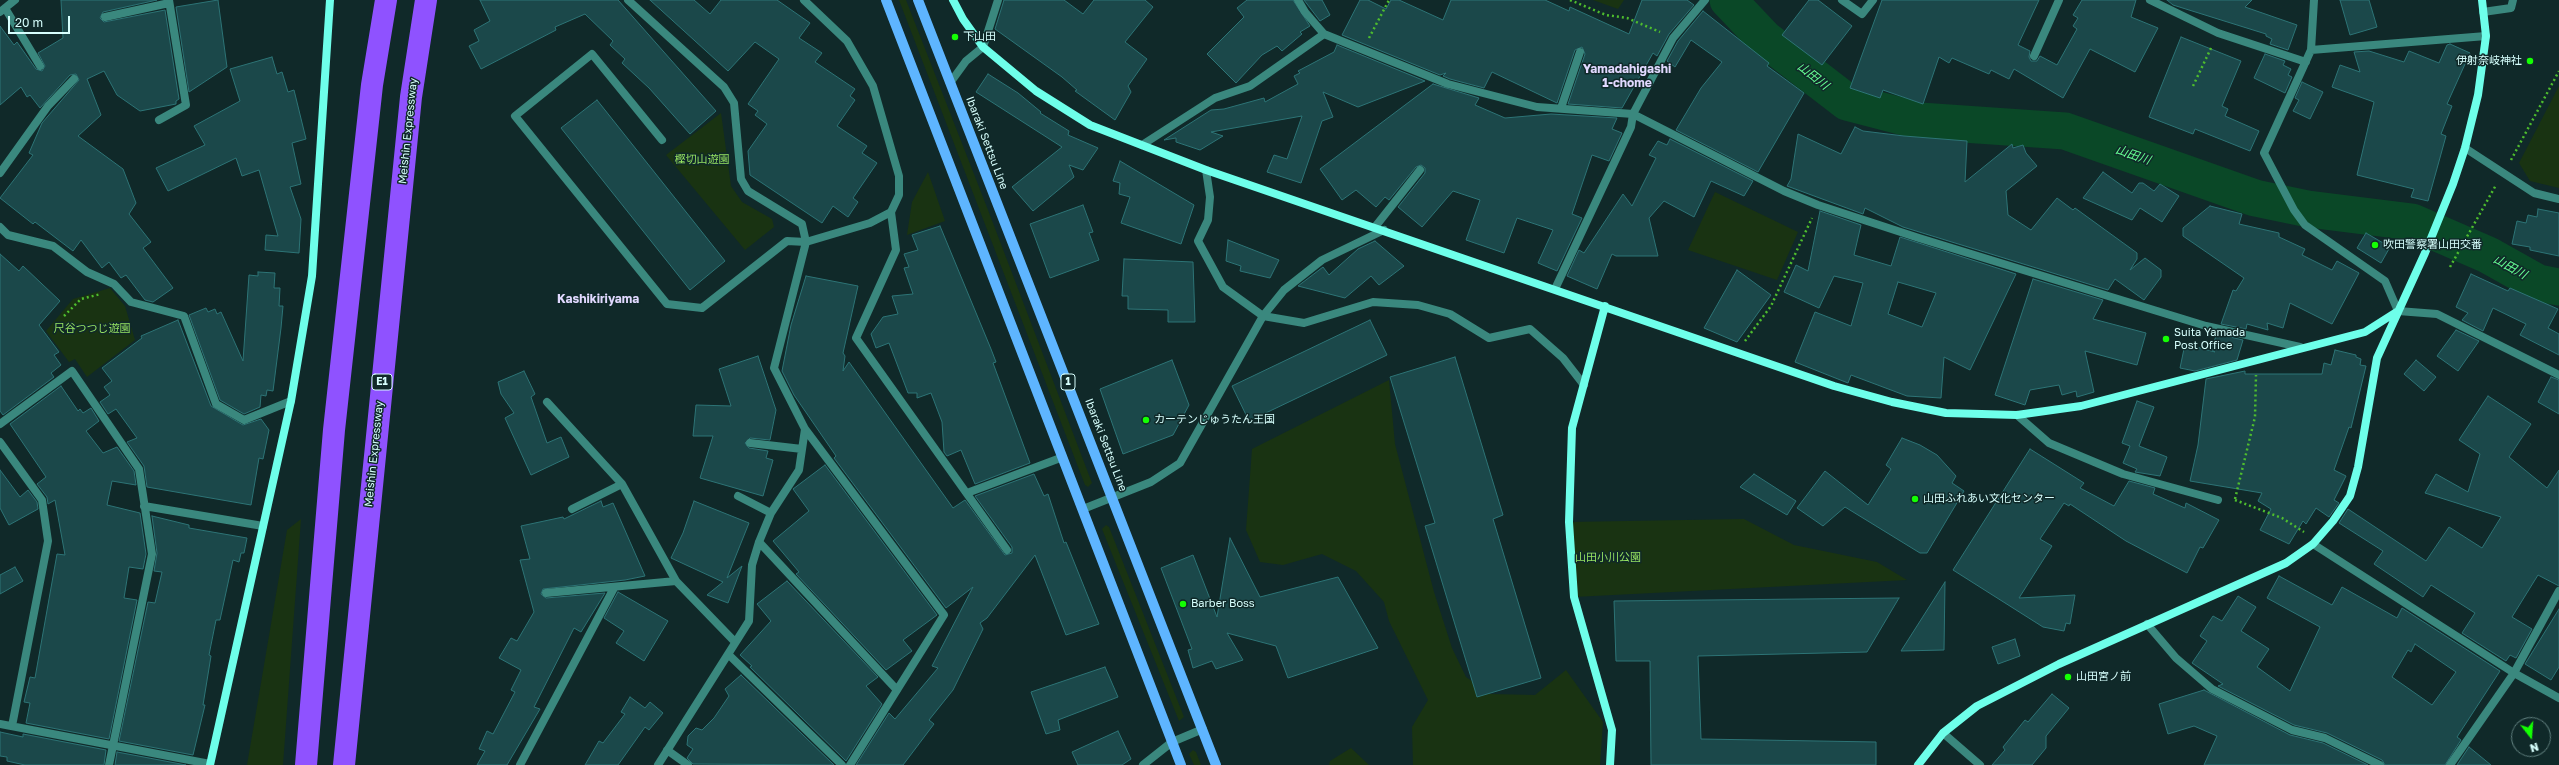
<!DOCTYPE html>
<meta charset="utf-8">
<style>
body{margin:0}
#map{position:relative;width:2559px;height:765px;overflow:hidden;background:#102929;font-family:"Golos Text",sans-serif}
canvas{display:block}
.north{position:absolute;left:2511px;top:717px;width:40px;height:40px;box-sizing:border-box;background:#102929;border:1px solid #607f7e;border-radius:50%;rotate:163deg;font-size:11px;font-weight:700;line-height:16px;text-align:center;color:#d7fffd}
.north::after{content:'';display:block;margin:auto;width:14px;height:18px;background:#14ff03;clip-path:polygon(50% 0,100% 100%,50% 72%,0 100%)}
.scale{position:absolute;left:8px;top:16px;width:62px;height:18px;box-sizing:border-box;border:2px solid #d7fffd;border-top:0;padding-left:5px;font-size:12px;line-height:14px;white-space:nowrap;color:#d7fffd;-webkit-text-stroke:3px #102929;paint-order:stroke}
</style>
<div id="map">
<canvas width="2559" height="765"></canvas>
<div class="north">N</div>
<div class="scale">20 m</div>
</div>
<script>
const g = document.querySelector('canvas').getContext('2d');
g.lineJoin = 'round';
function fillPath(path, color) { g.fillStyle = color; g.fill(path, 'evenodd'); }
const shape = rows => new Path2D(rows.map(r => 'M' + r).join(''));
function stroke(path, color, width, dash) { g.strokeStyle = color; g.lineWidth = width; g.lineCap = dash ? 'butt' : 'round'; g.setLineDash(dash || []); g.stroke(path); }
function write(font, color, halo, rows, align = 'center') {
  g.font = font + ' "Golos Text","Noto Sans JP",sans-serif'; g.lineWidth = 3; g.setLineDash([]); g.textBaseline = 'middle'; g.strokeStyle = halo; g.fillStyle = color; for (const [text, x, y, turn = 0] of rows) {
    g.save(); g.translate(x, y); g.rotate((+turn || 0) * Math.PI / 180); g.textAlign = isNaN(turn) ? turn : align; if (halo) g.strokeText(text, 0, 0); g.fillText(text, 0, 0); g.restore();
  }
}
const green = shape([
 [899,0,906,0,988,210,1092,483,1088,487,1085,485],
 [1593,0,1624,0,1618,9],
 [2559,86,2559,188,2530,181,2519,163],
 [721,113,731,186,742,202,772,219,774,227,745,250,666,155],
 [928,172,945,221,907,235,912,202],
 [1715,192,1798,232,1777,280,1688,250],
 [110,288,125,306,135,340,87,377,75,359,69,362,46,331,73,299],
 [1389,380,1395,444,1434,592,1452,648,1466,677,1491,694,1535,695,1566,670,1603,722,1600,765,1413,765,1412,727,1428,700,1389,621,1384,602,1356,571,1322,554,1283,565,1260,562,1246,530,1252,449],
 [301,519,283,765,247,765,287,530],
 [1744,519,1794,545,1877,562,1907,580,1574,597,1569,522],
 [1106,525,1109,527,1184,717,1179,721,1102,529],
 [1351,748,1369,765,1329,765,1330,761],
 [1193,750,1196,752,1201,765,1194,765,1189,754]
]);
const river = shape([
 [1728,0,1765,39,1847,102,1920,121,2065,131,2255,198,2308,209,2412,222,2488,255,2538,283,2559,287]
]);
const building = shape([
 [61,0,157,0,103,12,100,18,104,22,165,10,179,99,176,101,176,104,140,111,117,95,104,71,87,79,101,115,78,136,123,169,136,203,129,214,151,242,143,248,173,288,153,302,145,300,126,275,121,278,109,262,102,268,81,240,73,251,35,222,33,224,0,198,33,155,29,153,42,123,79,80,76,74,70,75,40,108,30,95,27,97,21,87,0,105,0,26,14,45,17,42,36,69,42,71,45,66,38,53,63,38,61,0],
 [218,0,227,67,189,92,176,7,218,0],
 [480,0,618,0,716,111,690,134,649,88,622,63,625,59,610,45,613,41,585,14,555,27,556,30,481,69,469,46,479,41,474,30,490,21,480,0],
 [650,0,694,0,710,14,721,0,777,0,810,23,799,38,822,53,815,62,855,89,850,96,855,100,837,126,867,146,862,153,877,163,853,198,858,202,848,217,833,206,822,223,750,175,748,151,767,124,755,115,758,111,748,104,779,59,755,42,728,71,650,0],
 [1004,0,1064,0,1083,14,1094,0,1145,0,1153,7,1125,42,1147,59,1128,86,1131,92,1115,120,1075,91,1077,90,1062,77,995,29,1004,0],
 [1247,0,1293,0,1310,26,1300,32,1302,34,1282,51,1277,46,1262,55,1236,83,1207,54,1244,17,1237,8,1247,0],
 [1304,0,1322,0,1330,15,1320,21,1304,0],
 [1360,0,1368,0,1386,9,1391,0,1399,0,1443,20,1451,0,1545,0,1569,11,1570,7,1629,34,1642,0,1687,0,1694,5,1669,34,1657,56,1653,53,1622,108,1568,104,1585,54,1582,47,1575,50,1557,103,1492,72,1484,88,1450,79,1443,76,1446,73,1440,75,1342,35,1360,0],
 [1809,0,1818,0,1852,26,1822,65,1782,35,1809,0],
 [1882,0,2039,0,2018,45,2030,51,2029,57,2031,61,2037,61,2040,56,2057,65,2077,29,2073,26,2078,18,2073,15,2082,0,2136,0,2131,17,2158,28,2135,72,2090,49,2063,98,2014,69,2009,79,1991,70,1989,74,1952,58,1949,63,1939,57,1923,104,1883,90,1880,98,1850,88,1882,0],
 [2167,0,2252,0,2245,7,2297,25,2288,50,2270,44,2272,39,2266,36,2266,34,2173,5,2167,0],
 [2340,0,2369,0,2377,27,2350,35,2340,0],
 [1703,11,1769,63,1767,66,1804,93,1758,172,1676,130,1701,88,1722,62,1691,40,1675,67,1667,61,1678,41,1703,11],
 [2181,37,2241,61,2222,106,2228,109,2225,116,2259,131,2250,151,2195,129,2193,134,2149,117,2181,37],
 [2450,44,2470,53,2447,104,2452,106,2441,134,2446,136,2428,201,2411,197,2414,189,2357,175,2374,102,2332,87,2340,65,2360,72,2354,52,2369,51,2404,62,2409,51,2439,63,2447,45,2450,44],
 [1337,45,1425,81,1358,107,1323,92,1333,117,1322,121,1301,183,1267,172,1274,155,1287,159,1302,116,1211,132,1223,136,1200,150,1176,142,1176,138,1164,140,1211,110,1224,109,1264,98,1265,102,1298,84,1294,76,1300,73,1298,71,1334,52,1337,45],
 [2265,54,2285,61,2283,65,2291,69,2288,75,2292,77,2285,93,2254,78,2265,54],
 [272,57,277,74,282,72,288,92,294,90,306,139,292,143,301,184,290,187,301,219,299,253,265,250,266,235,278,236,259,170,242,176,236,158,168,191,156,168,205,145,194,126,240,101,230,69,272,57],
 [988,74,1018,93,1041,112,1040,113,1069,131,1068,135,1098,148,1083,170,1069,165,1074,177,1033,211,1012,187,1062,147,976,92,988,74],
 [2302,82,2323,92,2310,119,2293,111,2299,100,2295,98,2302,82],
 [1433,84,1479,98,1475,105,1505,118,1551,114,1617,118,1612,129,1622,133,1609,161,1592,155,1572,214,1582,218,1557,271,1538,263,1553,230,1517,218,1504,253,1466,240,1480,200,1453,191,1422,227,1398,207,1425,173,1425,168,1421,165,1416,167,1389,200,1385,197,1376,207,1356,190,1342,200,1320,169,1433,84],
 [597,100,725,261,690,290,561,128,597,100],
 [1855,127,1863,131,1904,136,1967,141,1965,182,2012,144,2013,148,2023,145,2026,153,2037,166,2006,191,2008,215,2031,230,2057,198,2073,210,2075,208,2137,253,2137,259,2130,270,2145,258,2161,270,2161,277,2144,300,2115,279,2108,290,1903,227,1865,208,1863,214,1787,186,1791,179,1798,134,1841,154,1855,127],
 [1670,139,1753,181,1744,196,1711,181,1694,217,1664,201,1649,218,1658,256,1616,256,1612,254,1597,289,1567,276,1579,250,1584,253,1623,194,1632,206,1656,158,1649,155,1658,141,1667,145,1670,139],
 [1120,161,1194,205,1181,244,1121,223,1130,197,1119,194,1120,183,1113,181,1120,161],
 [2103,172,2132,193,2139,183,2143,183,2154,191,2160,184,2179,196,2162,222,2140,208,2132,220,2083,198,2103,172],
 [1083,205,1093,232,1089,233,1099,260,1050,278,1030,224,1083,205],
 [2210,206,2242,214,2239,224,2279,233,2279,237,2305,249,2302,255,2332,270,2337,261,2359,273,2332,324,2290,303,2283,328,2267,323,2268,330,2247,324,2246,329,2221,324,2233,290,2236,291,2244,278,2183,236,2183,228,2210,206],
 [2538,209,2559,213,2559,256,2530,250,2530,247,2512,244,2517,221,2526,223,2528,215,2537,217,2538,209],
 [1820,211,1861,225,1854,255,1891,266,1900,237,2016,274,1970,370,1944,357,1941,398,1907,396,1851,375,1848,383,1795,362,1815,312,1851,326,1863,283,1834,276,1819,308,1784,292,1796,265,1808,271,1820,211],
 [1898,282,1936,293,1922,327,1888,314,1898,282],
 [940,226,991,349,996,362,993,363,1030,463,975,484,961,450,947,456,944,452,942,422,931,393,917,398,917,393,908,393,889,343,876,348,871,334,883,317,898,314,892,296,913,294,904,268,909,267,904,254,918,250,912,235,940,226],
 [2366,233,2390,247,2381,263,2357,248,2366,233],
 [1228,240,1279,260,1270,278,1240,271,1241,266,1226,261,1228,240],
 [1375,241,1404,266,1379,285,1371,276,1345,298,1298,286,1323,267,1329,275,1358,249,1375,241],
 [0,254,19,271,23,266,60,301,39,325,59,352,54,355,61,365,51,373,54,377,3,415,0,411,0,254],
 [1124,259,1193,262,1195,322,1168,322,1168,310,1128,309,1128,296,1122,296,1124,259],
 [1737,270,1771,295,1737,342,1704,328,1737,270],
 [258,272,275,273,274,288,280,288,279,306,283,306,281,328,273,391,267,390,266,396,261,395,260,407,244,414,220,400,189,315,206,308,208,312,215,309,217,314,221,312,243,361,249,275,258,276,258,272],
 [2471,274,2508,291,2510,288,2558,309,2548,328,2559,334,2559,355,2520,335,2526,324,2493,308,2483,331,2462,320,2468,313,2456,307,2471,274],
 [806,276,858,286,843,353,845,356,843,371,849,362,953,508,965,500,1005,555,1012,553,1012,547,975,496,1034,474,1044,496,1048,494,1064,543,1066,542,1099,624,1066,635,1035,555,987,618,980,623,983,629,953,690,929,720,934,724,903,765,856,765,889,713,895,719,938,668,932,666,973,587,946,608,834,458,836,456,794,395,782,371,791,325,806,276],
 [2033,279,2103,300,2093,319,2146,333,2137,365,2085,351,2094,392,2077,397,2076,391,2062,395,2059,385,2030,390,2025,405,1995,395,2033,279],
 [178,320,211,406,243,425,261,419,269,430,263,459,259,458,251,505,147,487,144,466,127,442,137,438,116,409,108,414,100,402,110,395,104,387,112,381,102,368,142,338,141,336,178,320],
 [1370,320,1387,355,1249,421,1232,386,1370,320],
 [2456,330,2479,341,2458,371,2437,356,2456,330],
 [2217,334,2243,340,2237,360,2195,371,2180,368,2185,344,2215,352,2211,349,2217,334],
 [2335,350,2356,355,2356,357,2361,359,2360,365,2366,366,2351,428,2349,427,2334,470,2346,476,2334,500,2339,503,2329,517,2316,508,2306,524,2303,521,2289,544,2260,530,2271,509,2258,501,2262,493,2190,481,2198,445,2206,379,2245,371,2245,374,2322,374,2324,363,2331,365,2335,350],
 [758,356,776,410,770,440,750,438,745,443,749,448,768,451,766,458,773,460,763,496,700,478,713,436,693,436,696,405,731,406,719,369,758,356],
 [1455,357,1503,515,1493,519,1541,678,1477,697,1425,526,1435,523,1390,377,1455,357],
 [1172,360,1189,405,1173,435,1123,454,1100,389,1172,360],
 [2416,360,2436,377,2424,391,2404,374,2416,360],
 [524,371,535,394,531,397,547,443,561,437,569,457,531,475,505,418,514,413,501,394,498,382,524,371],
 [2551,377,2559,380,2559,414,2538,402,2551,377],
 [61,386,78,411,80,409,83,413,91,408,99,421,86,431,103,453,117,447,134,471,136,485,112,481,107,505,140,513,146,554,143,569,129,567,124,598,137,600,109,739,26,723,30,703,24,702,30,677,35,678,57,554,65,555,55,500,48,504,47,497,37,484,46,477,10,424,61,386],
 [2488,396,2531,424,2509,457,2547,488,2559,470,2559,586,2538,575,2512,617,2532,629,2516,658,2510,655,2506,661,2462,633,2475,613,2431,585,2423,597,2374,564,2383,551,2339,523,2348,509,2426,561,2449,527,2482,548,2501,517,2425,493,2436,474,2468,492,2480,454,2459,440,2488,396],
 [2137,401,2154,407,2139,446,2167,457,2160,476,2135,472,2137,469,2123,463,2130,446,2122,443,2137,401],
 [1902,438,1920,445,1937,455,1956,476,1952,483,1964,491,1927,553,1920,553,1845,507,1823,526,1797,508,1825,471,1868,505,1891,469,1886,465,1902,438],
 [2030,449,2084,483,2080,488,2114,506,2129,481,2155,488,2153,494,2185,508,2186,503,2219,520,2203,548,2200,547,2187,573,2126,541,2070,504,2069,506,2064,503,2040,539,2052,546,2019,598,2075,595,2070,624,2066,623,2064,631,2043,627,1953,570,2030,449],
 [825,465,937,615,903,640,912,651,886,670,796,574,799,572,773,541,809,511,793,489,825,465],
 [0,470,20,497,28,490,37,502,38,509,9,525,0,508,0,470],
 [1754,474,1796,501,1787,515,1740,487,1754,474],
 [601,501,603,507,613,503,645,576,625,580,543,589,541,594,546,598,605,593,581,632,574,628,534,707,540,709,507,765,477,765,485,751,479,749,487,731,493,734,515,692,511,690,521,670,499,658,511,638,517,641,534,612,520,560,530,559,521,526,563,517,564,519,601,501],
 [694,501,749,523,727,578,742,566,728,603,707,595,723,582,671,558,683,533,694,501],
 [152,516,189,525,189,528,247,538,244,553,241,553,239,562,233,560,220,620,216,620,209,655,211,656,203,705,205,705,193,755,119,741,148,602,155,603,162,572,154,571,157,553,152,516],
 [1230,538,1260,597,1338,577,1378,648,1288,678,1276,646,1227,633,1243,660,1216,669,1212,661,1193,668,1188,650,1192,649,1161,568,1193,555,1217,617,1230,538],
 [15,567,23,581,0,594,0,575,15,567],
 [2279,576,2332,605,2342,587,2397,618,2402,608,2500,671,2457,737,2461,740,2445,765,2385,765,2382,760,2327,733,2294,725,2218,686,2223,684,2192,663,2207,641,2200,636,2213,616,2222,621,2238,596,2256,607,2241,631,2269,649,2257,667,2290,691,2320,627,2267,598,2279,576],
 [2415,644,2456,672,2432,705,2392,677,2408,650,2411,652,2415,644],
 [787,581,878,677,866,686,882,704,846,761,750,667,752,666,740,655,771,621,757,604,787,581],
 [1945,582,1944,650,1901,651,1945,582],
 [618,592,668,621,644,661,616,643,624,631,604,618,618,592],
 [1899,598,1867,652,1698,656,1701,739,1876,742,1876,765,1651,765,1650,661,1616,661,1614,601,1899,598],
 [2559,609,2559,667,2551,680,2525,664,2559,609],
 [2015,639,2020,656,1998,664,1992,647,2015,639],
 [1105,667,1118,697,1058,720,1060,730,1046,734,1031,692,1105,667],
 [741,675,834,765,693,764,687,758,693,749,687,745,688,736,696,728,702,730,714,718,729,696,725,689,741,675],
 [2204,690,2290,735,2323,743,2368,765,2204,765,2217,736,2194,726,2168,734,2159,704,2204,690],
 [2052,694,2069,708,2046,736,2046,748,2032,765,1992,765,2005,750,2003,747,2025,720,2028,722,2052,694],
 [630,697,645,708,650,702,663,713,649,730,645,727,618,765,585,765,599,741,603,743,625,714,621,712,630,697],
 [1118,731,1131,759,1122,765,1078,765,1072,752,1118,731],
 [0,732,23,737,23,734,106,750,104,765,25,765,7,761,7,757,0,756,0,732],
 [2469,747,2491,765,2457,765,2469,747],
 [117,752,186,765,115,765,117,752]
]);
const path = shape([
 [1570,0,1606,15,1627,18,1660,32],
 [1369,38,1389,0],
 [2193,86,2212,46],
 [2511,160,2559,71],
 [2450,267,2496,185],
 [64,316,81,299,101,294],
 [1745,341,1771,306,1812,218],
 [2235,499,2255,417,2256,375],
 [2235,500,2282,518,2304,532]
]);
const lane = shape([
 [2483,12,2511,8,2513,0],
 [2034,56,2059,0],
 [1561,108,1580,52],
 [662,140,592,54,515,116,667,304,702,308,787,241,806,242],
 [2465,148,2534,193,2559,199],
 [1375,227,1420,170],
 [1943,733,1980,765]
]);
const street = shape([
 [628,0,724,87,734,103,741,179,748,191,802,224,806,242],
 [1298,0,1305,12,1324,34,1448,84,1537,107,1633,114,1784,191,1818,205,1919,238,2206,326,2300,347],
 [1842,0,1862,14,1873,0],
 [2150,0,2218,33,2306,62],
 [2314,0,2311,50,2264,153,2294,210,2305,225,2385,281,2398,311,2437,314,2559,375],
 [5,8,40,66],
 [0,12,15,0],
 [105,17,169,3],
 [2311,50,2486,36],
 [950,83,966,61,983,47,998,0],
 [159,120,186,105,169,0],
 [1142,145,1215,98,1250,86,1324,34],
 [1206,170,1210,197,1208,220,1198,241,1223,287,1263,316,1304,323,1373,302,1418,305,1450,314,1489,338,1530,329,1563,358,1584,385],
 [0,173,48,106,74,79],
 [891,212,896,250,856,338,1007,550],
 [0,227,8,235,53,246,87,272,114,284,131,302,184,316,216,404,244,420,291,401],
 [1555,289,1631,127,1633,114,1673,38,1705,0],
 [547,402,622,484,676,581,735,642],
 [2017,415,2049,443,2123,474,2218,500],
 [0,424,72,371,139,469,152,554,109,765],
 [805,429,944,615,850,765],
 [0,442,42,500,48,541,12,726],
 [750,443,802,449],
 [967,493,1063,457],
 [738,496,771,513],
 [144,506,263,526],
 [572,509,622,484],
 [1083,509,1151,482,1180,463,1263,316,1284,290,1322,260,1384,230],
 [759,542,897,690],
 [2313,544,2514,673,2559,698],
 [546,593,676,581],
 [2147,624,2176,658,2212,689,2292,730,2325,738,2380,765],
 [728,654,842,765],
 [0,724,210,764],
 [667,750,688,765],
 [520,765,614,588],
 [658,765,749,621,752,565,759,542,771,513,799,470,805,429,774,368,806,242,870,223,891,212,899,195,899,176,873,86,847,41,804,0],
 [1143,765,1172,742,1203,729],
 [2450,765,2514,673,2559,591]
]);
const secondary = shape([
 [953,0,963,19,983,47,1036,91,1090,125,1206,170,1834,386,1892,402,1946,413,2017,415,2081,406,2365,332,2398,311],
 [1605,306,1572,428,1569,522,1574,597,1612,730,1610,765],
 [210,765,291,401,312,276,330,0],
 [1918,765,1943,733,1977,706,2059,664,2286,563,2313,544,2333,521,2350,496,2358,467,2377,358,2425,253,2453,184,2465,148,2478,95,2486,36,2482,0]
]);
const primary = shape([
 [886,0,1181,765],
 [918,0,1216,765]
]);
const highway = shape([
 [306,765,334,430,372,85,386,0],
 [344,765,411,97,426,0]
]);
const markers = [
 [955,37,4,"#14ff03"],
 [2530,61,4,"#14ff03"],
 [2375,245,4,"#14ff03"],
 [2166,339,4,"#14ff03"],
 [1146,420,4,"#14ff03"],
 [1915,499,4,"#14ff03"],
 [1183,604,4,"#14ff03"],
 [2068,677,4,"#14ff03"]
];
const shields = [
 [382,382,20],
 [1068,382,14]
];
const shieldNames = [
 ["E1",382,382],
 ["1",1068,382]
];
const poiNames = [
 ["下山田",963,37],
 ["伊射奈岐神社",2522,61,"right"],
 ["吹田警察署山田交番",2383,245],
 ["Suita Yamada",2174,333],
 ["Post Office",2174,346],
 ["カーテンじゅうたん王国",1154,420],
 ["山田ふれあい文化センター",1923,499],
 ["Barber Boss",1191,604],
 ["山田宮ノ前",2076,677]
];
const streetNames = [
 ["Meishin Expressway",408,131,-84],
 ["Ibaraki Settsu Line",987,143,69],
 ["Ibaraki Settsu Line",1106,445,69],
 ["Meishin Expressway",374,454,-84]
];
const parkNames = [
 ["樫切山遊園",702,160],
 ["尺谷つつじ遊園",92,329],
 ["山田小川公園",1608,558]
];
const neighbourhoodNames = [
 ["Yamadahigashi",1627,69],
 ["1-chome",1627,83],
 ["Kashikiriyama",598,299]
];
const waterNames = [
 ["山田川",1813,76,38],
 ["山田川",2133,155,19],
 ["山田川",2510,267,29]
];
fillPath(green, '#193312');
stroke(river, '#0a4827', 37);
fillPath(building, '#1b484a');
stroke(building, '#2d7476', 1);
stroke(path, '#4ebd2e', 2.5, [2, 3]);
stroke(lane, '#3a887e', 8);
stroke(street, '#3a887e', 8);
stroke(secondary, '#6effea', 8);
stroke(primary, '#5eb5ff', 10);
stroke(highway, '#8f52ff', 22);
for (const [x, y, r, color] of markers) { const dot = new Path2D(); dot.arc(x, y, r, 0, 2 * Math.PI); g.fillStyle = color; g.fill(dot); stroke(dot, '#102929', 1.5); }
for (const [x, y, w] of shields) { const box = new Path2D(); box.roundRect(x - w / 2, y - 8, w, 16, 3); g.fillStyle = '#102929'; g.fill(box); stroke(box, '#d7fffd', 1); }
write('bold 10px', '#d7fffd', null, shieldNames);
write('11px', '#d7fffd', '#102929', poiNames, 'left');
write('11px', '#d7fffd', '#102929', streetNames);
write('11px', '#96e260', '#102929', parkNames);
write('bold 12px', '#e1d9ff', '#102929', neighbourhoodNames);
write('italic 12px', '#65ff92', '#102929', waterNames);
</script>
